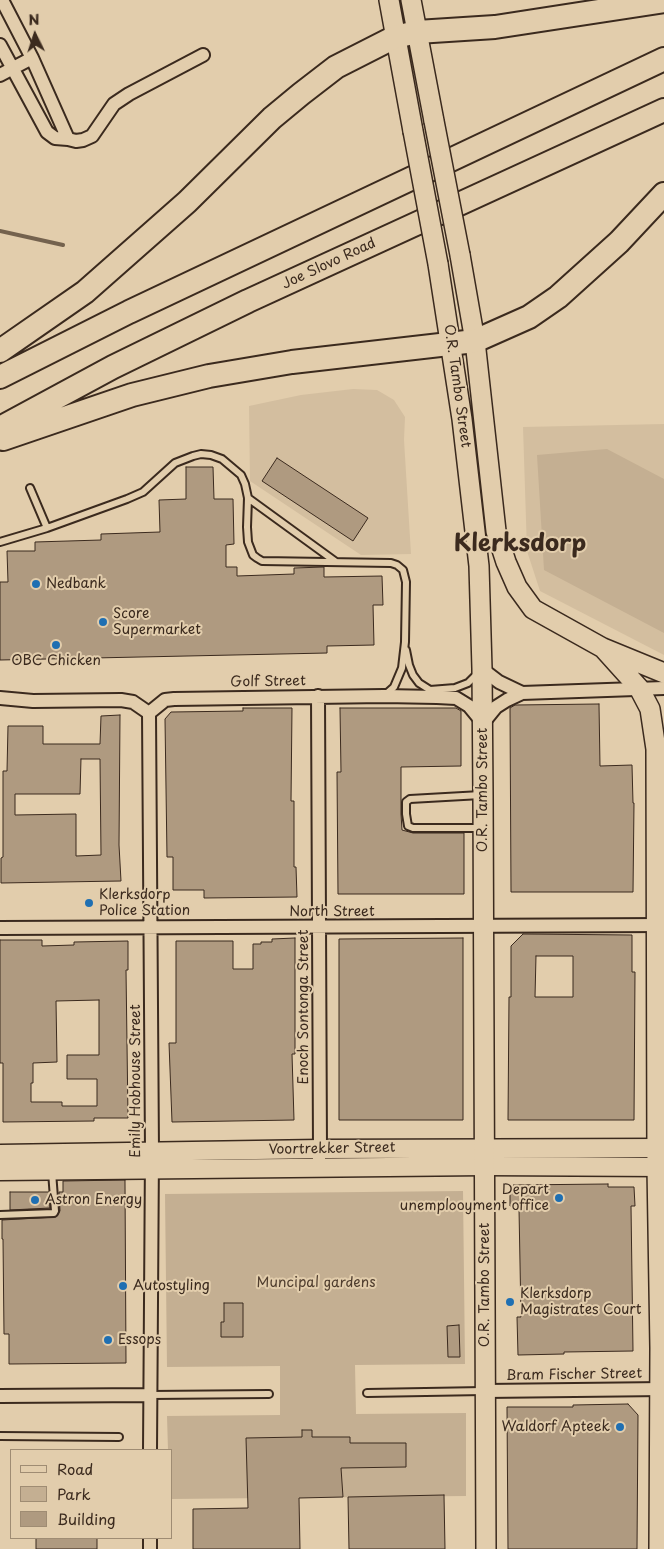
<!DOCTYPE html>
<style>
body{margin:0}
#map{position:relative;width:664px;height:1549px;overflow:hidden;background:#e2cdac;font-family:"Playpen Sans",sans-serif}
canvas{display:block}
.legend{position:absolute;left:10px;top:1449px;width:162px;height:90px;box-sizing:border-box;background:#e2cdac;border:1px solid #9f8c73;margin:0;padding:6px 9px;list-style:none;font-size:15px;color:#3b2a1e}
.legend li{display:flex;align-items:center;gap:10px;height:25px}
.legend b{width:25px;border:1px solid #9f8c73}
.north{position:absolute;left:10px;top:10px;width:50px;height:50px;-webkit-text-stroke:4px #e2cdac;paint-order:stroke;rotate:356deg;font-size:14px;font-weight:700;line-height:20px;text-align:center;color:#3b2a1e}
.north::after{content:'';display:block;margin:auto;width:18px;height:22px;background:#3b2a1e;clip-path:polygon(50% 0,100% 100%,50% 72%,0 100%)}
</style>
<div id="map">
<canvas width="664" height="1549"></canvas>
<ul class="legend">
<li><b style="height:6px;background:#e2cdac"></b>Road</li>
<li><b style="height:14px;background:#c4af92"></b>Park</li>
<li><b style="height:14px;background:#af9a80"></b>Building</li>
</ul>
<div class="north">N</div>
</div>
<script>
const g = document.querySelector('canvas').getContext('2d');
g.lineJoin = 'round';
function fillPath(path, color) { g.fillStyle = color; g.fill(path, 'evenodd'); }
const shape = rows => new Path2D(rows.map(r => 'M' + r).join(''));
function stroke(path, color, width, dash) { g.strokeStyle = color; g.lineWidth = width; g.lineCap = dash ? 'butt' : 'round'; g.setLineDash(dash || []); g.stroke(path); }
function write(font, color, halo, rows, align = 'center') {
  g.font = font + ' "Playpen Sans",sans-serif'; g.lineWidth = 4; g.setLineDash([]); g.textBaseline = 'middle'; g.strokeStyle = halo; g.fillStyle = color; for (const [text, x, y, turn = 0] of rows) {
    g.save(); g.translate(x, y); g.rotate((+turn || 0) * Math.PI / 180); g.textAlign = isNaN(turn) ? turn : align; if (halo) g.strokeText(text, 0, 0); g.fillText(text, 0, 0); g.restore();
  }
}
const built = shape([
 [353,389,377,390,394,400,405,417,404,440,411,554,361,555,250,481,249,406,301,395],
 [664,424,664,655,540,591,527,551,523,427]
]);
const green = shape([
 [607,449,664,479,664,633,544,570,537,455],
 [463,1191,465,1364,355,1365,356,1414,466,1413,466,1496,171,1499,171,1450,168,1450,167,1416,280,1415,280,1366,167,1367,165,1194]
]);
const stream = shape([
 [0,231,63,245]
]);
const building = shape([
 [277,458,368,518,353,541,262,481,277,458],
 [186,467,213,467,214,499,233,499,234,544,226,545,226,567,237,567,237,576,294,574,294,568,324,567,324,577,382,576,383,605,373,605,374,645,327,646,327,653,0,660,0,582,8,582,7,551,35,551,35,542,101,540,101,534,160,532,159,500,186,499,186,467],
 [599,704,600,766,632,765,633,803,634,803,633,892,511,892,510,708,515,705,599,704],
 [243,708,292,708,291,801,294,801,294,867,296,867,297,897,204,898,204,890,173,890,173,857,167,857,165,719,171,712,243,711,243,708],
 [340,708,456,708,461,711,461,766,401,767,401,814,402,830,413,833,464,833,464,894,338,894,337,772,341,772,340,708],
 [120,715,119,845,121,881,1,883,1,858,3,857,3,771,7,771,8,726,43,726,43,744,100,744,101,716,120,715],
 [81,759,100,759,101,855,76,856,76,814,15,815,15,794,80,794,81,759],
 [523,934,632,935,632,972,635,972,634,1120,508,1120,509,997,511,997,511,946,523,934],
 [536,956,573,956,573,997,535,997,536,956],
 [295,938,295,1054,292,1054,294,1120,172,1122,169,1043,176,1043,176,941,233,941,233,969,253,969,253,944,261,944,261,942,272,942,272,939,295,938],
 [463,938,463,1120,339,1120,339,939,463,938],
 [0,940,42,940,42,946,74,945,74,942,128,941,128,970,126,970,128,1118,94,1118,94,1121,3,1122,3,1063,0,1063,0,940],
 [99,1000,99,1055,67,1055,67,1079,97,1079,97,1106,62,1106,62,1102,31,1102,31,1083,33,1083,33,1063,57,1062,56,1001,99,1000],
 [125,1180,126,1363,9,1364,9,1334,4,1334,3,1239,2,1239,2,1220,56,1217,60,1211,59,1192,63,1192,63,1181,125,1180],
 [608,1184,608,1187,634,1187,635,1206,631,1206,633,1351,564,1352,564,1354,518,1355,517,1317,521,1317,519,1209,513,1209,513,1206,510,1206,510,1189,512,1189,513,1185,608,1184],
 [10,1192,49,1192,50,1208,10,1210,10,1192],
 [224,1303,243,1303,243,1337,221,1337,221,1322,224,1322,224,1303],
 [459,1325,460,1357,448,1357,447,1326,459,1325],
 [628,1404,638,1415,637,1549,508,1549,507,1407,573,1407,573,1405,628,1404],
 [302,1430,312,1430,312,1437,350,1437,350,1443,406,1443,406,1467,341,1468,343,1497,299,1498,300,1549,193,1549,193,1509,248,1508,246,1438,302,1437,302,1430],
 [444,1495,445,1549,349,1549,348,1497,444,1495],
 [36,1538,97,1538,97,1549,36,1549,36,1538]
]);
const lane = shape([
 [30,488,47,528],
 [248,498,336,562],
 [0,542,47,528,127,499,143,492,175,463,193,456,201,454,211,455,222,459,241,475,245,484,248,498,247,527,248,542,253,555,257,558,262,561,391,563,397,565,403,570,406,582,405,642,402,668,394,687,385,695],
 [406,650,409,665,413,675,419,683,430,690,455,688,468,683,479,672],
 [481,795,410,799,406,802,406,814,408,826,413,828,482,828],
 [0,1215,54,1213,55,1211,52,1172],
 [367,1393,484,1391],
 [150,1395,269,1394],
 [0,1436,119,1437]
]);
const street = shape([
 [2,0,32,58,68,139],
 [0,45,47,132,55,138,68,139,76,141,83,140,92,136,114,104,129,94,203,55],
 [0,75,32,58],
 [482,669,499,682,522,693],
 [318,696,320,1149,318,1168],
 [0,698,33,701,121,700,133,702,149,713,165,700,174,699,384,696,437,697,456,698,469,706,483,723,496,707,507,700,522,693,664,688],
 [149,713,152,1152,150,1450],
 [0,928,664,925],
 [485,1391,664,1389],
 [0,1396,150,1395],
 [150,1538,150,1549]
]);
const secondary = shape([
 [0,1154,320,1149,664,1148],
 [0,1171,485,1166,664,1167]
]);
const primary = shape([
 [389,0,413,131],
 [411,0,434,121],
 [460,255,475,341,496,531,506,562,517,587,533,609,603,648,664,673],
 [438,264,462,419,479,566,482,669,483,795,486,1549],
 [603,648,639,688,650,709,656,749,657,1167,660,1348,659,1549]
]);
const highway = shape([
 [0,351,85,292,187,202,272,118,301,94,336,67,395,37,417,32,495,27,664,1],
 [0,377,129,312,664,59],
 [0,428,113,367,248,301,664,110],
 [3,439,132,395,209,376,292,362,475,341,529,317,558,297,619,242,664,194]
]);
const primaryBridge = shape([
 [434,121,460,255],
 [413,131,438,264]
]);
const markers = [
 [36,584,5,"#1f6fb2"],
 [103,622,5,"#1f6fb2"],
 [56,645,5,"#1f6fb2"],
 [89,903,5,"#1f6fb2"],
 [559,1198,5,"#1f6fb2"],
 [35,1200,5,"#1f6fb2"],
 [123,1286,5,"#1f6fb2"],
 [510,1302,5,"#1f6fb2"],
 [108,1340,5,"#1f6fb2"],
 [620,1427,5,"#1f6fb2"]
];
const streetNames = [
 ["Joe Slovo Road",329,264,-25],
 ["O.R. Tambo Street",457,386,82],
 ["Golf Street",268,682,-1],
 ["O.R. Tambo Street",483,790,-90],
 ["North Street",332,912],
 ["Enoch Sontonga Street",304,1007,-90],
 ["Emily Hobhouse Street",136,1081,-90],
 ["Voortrekker Street",332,1149,-1],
 ["O.R. Tambo Street",485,1285,-90],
 ["Bram Fischer Street",574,1375,-1]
];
const poiNames = [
 ["Nedbank",46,584],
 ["Score",113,614],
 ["Supermarket",113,630],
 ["OBC Chicken",56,661,"center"],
 ["Klerksdorp",99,895],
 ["Police Station",99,911],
 ["Depart",549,1190,"right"],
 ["unemplooyment office",549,1206,"right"],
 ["Astron Energy",45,1200],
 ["Autostyling",133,1286],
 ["Klerksdorp",520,1294],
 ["Magistrates Court",520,1310],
 ["Essops",118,1340],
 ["Waldorf Apteek",610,1427,"right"]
];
const parkNames = [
 ["Muncipal gardens",316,1283]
];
const townNames = [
 ["Klerksdorp",520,544]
];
fillPath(built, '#d3be9f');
fillPath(green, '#c4af92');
stroke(stream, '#74624e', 4);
fillPath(building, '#af9a80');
stroke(building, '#3b2a1e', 1);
stroke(lane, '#3b2a1e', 10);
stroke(street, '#3b2a1e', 16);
stroke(secondary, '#3b2a1e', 21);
stroke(primary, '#3b2a1e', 22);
stroke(highway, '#3b2a1e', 26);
stroke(lane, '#e2cdac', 6);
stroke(street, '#e2cdac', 12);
stroke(secondary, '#e2cdac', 18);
stroke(primary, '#e2cdac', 19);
stroke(highway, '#e2cdac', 22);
stroke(primaryBridge, '#3b2a1e', 22, []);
stroke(primaryBridge, '#e2cdac', 19);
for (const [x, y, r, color] of markers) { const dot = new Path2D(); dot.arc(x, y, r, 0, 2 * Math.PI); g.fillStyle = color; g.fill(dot); stroke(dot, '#e2cdac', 2); }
write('14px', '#3b2a1e', '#e2cdac', streetNames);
write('14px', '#3b2a1e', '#e2cdac', poiNames, 'left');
write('14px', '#503e2f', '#e2cdac', parkNames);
write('bold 24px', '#3b2a1e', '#e2cdac', townNames);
</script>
